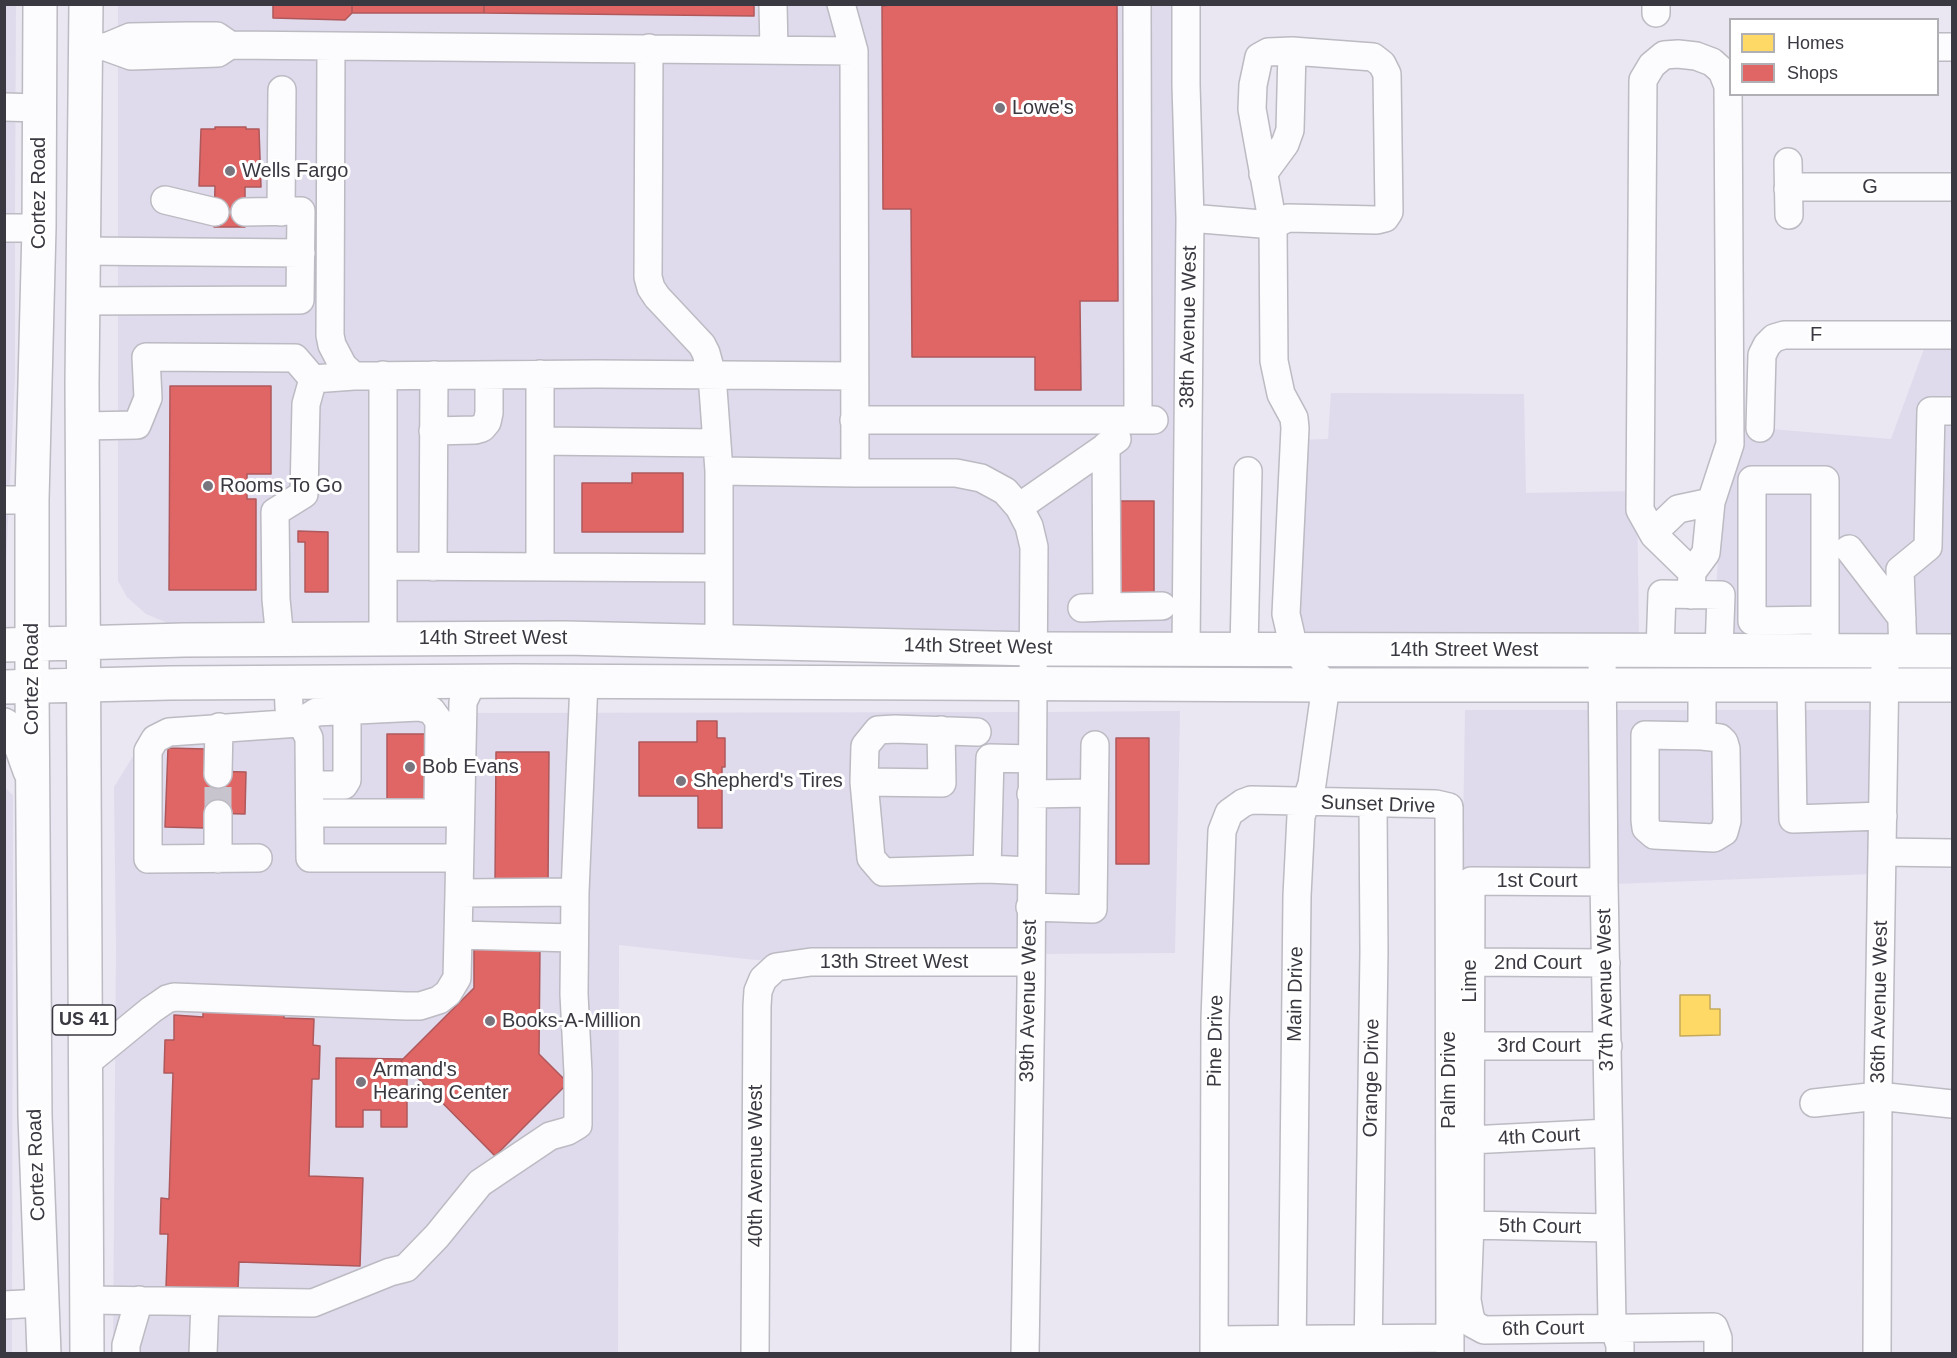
<!DOCTYPE html>
<style>
body{margin:0}
#map{position:relative;width:1957px;height:1358px;overflow:hidden;background:#eae7f2;font-family:Arial,sans-serif}
canvas{display:block}
.frame{position:absolute;inset:0;border:6px solid #3a3840;pointer-events:none}
.legend{position:absolute;left:1729px;top:18px;width:210px;height:78px;box-sizing:border-box;background:#fff;border:2px solid #b0afb3;margin:0;padding:8px 10px;list-style:none;font-size:18px;color:#3a3840}
.legend li{display:flex;align-items:center;gap:12px;height:30px}
.legend b{width:30px;border:2px solid #b0afb3}
</style>
<div id="map">
<canvas width="1957" height="1358"></canvas>
<div class="frame"></div>
<ul class="legend">
<li><b style="height:16px;background:#ffd966"></b>Homes</li>
<li><b style="height:16px;background:#e06666"></b>Shops</li>
</ul>
</div>
<script>
const g = document.querySelector('canvas').getContext('2d');
g.lineJoin = 'round';
function fillPath(path, color) { g.fillStyle = color; g.fill(path, 'evenodd'); }
const shape = rows => new Path2D(rows.map(r => 'M' + r).join(''));
function stroke(path, color, width, dash) { g.strokeStyle = color; g.lineWidth = width; g.lineCap = dash ? 'butt' : 'round'; g.setLineDash(dash || []); g.stroke(path); }
function write(font, color, halo, rows, align = 'center') {
  g.font = font + ' Arial,sans-serif'; g.lineWidth = 6; g.setLineDash([]); g.textBaseline = 'middle'; g.strokeStyle = halo; g.fillStyle = color; for (const [text, x, y, turn = 0] of rows) {
    g.save(); g.translate(x, y); g.rotate((+turn || 0) * Math.PI / 180); g.textAlign = isNaN(turn) ? turn : align; if (halo) g.strokeText(text, 0, 0); g.fillText(text, 0, 0); g.restore();
  }
}
const built = shape([
 [5,5,16,5,15,219,5,219],
 [118,5,1175,5,1179,218,1174,434,1173,640,182,629,146,614,127,597,118,581],
 [4,238,15,238,15,374,5,584],
 [1952,347,1952,641,1713,641,1723,476,1731,475,1744,427,1750,427,1750,438,1771,438,1771,429,1891,439,1924,349],
 [1331,393,1524,394,1526,493,1637,491,1639,641,1299,640,1295,440,1328,439],
 [1465,710,1874,710,1872,874,1616,884,1462,893],
 [1180,711,1175,953,1040,954,1043,712],
 [1022,712,1019,952,756,960,619,945,618,1353,113,1354,116,946,114,787,153,724,468,713],
 [4,787,13,795,12,1354,4,1353]
]);
const homes = shape([
 [1680,995,1710,995,1710,1009,1720,1009,1720,1035,1680,1036,1680,995]
]);
const shops = shape([
 [273,4,352,4,352,13,345,20,273,18,273,4],
 [352,4,484,4,484,13,352,13,352,4],
 [484,4,754,4,754,16,484,13,484,4],
 [900,4,1117,4,1118,301,1080,301,1081,390,1035,390,1035,357,912,357,911,209,883,209,882,6,900,4],
 [215,127,246,127,246,129,259,129,261,187,245,187,245,227,214,227,215,186,199,186,201,129,215,129,215,127],
 [170,386,271,386,271,474,247,474,247,499,256,499,256,590,169,590,170,386],
 [632,473,683,473,683,532,582,532,582,483,632,483,632,473],
 [1115,501,1154,501,1154,593,1115,593,1115,501],
 [298,531,328,532,328,592,305,592,305,542,298,542,298,531],
 [697,721,717,721,717,738,725,738,725,767,722,767,722,828,698,828,698,796,639,796,639,742,697,742,697,721],
 [387,734,433,734,433,800,387,800,387,734],
 [1116,738,1149,738,1149,864,1116,864,1116,738],
 [168,748,206,749,206,771,246,772,245,814,205,813,204,828,165,827,168,748],
 [496,752,549,752,548,885,495,884,496,752],
 [474,945,540,946,539,1054,568,1083,495,1156,401,1061,474,988,474,945],
 [203,1010,284,1012,284,1018,314,1019,313,1045,320,1046,319,1079,312,1079,309,1176,363,1178,360,1266,239,1262,238,1289,166,1287,168,1234,160,1234,161,1198,169,1199,173,1073,164,1073,165,1040,174,1040,174,1015,203,1017,203,1010],
 [336,1058,403,1059,401,1061,407,1068,407,1127,381,1127,381,1110,363,1110,363,1127,336,1127,336,1058]
]);
const minorTunnel = shape([
 [218,814,218,774]
]);
const minor = shape([
 [773,4,774,50],
 [841,4,854,51],
 [1137,4,1138,420],
 [1186,4,1186,85,1190,218,1186,649],
 [1656,4,1656,13],
 [230,45,854,51,855,473,956,473,981,478,1005,491,1019,507,1029,526,1034,547,1031,985,1025,1354],
 [86,46,106,47,131,56,218,53,230,45,217,36,187,36,130,37,106,47],
 [331,46,330,335,332,345,343,366,354,376,597,374,854,376],
 [1938,47,1952,47],
 [649,48,648,277,651,288,657,297,702,345,706,353,712,375,719,471,719,642],
 [4,107,40,108],
 [1788,162,1789,215],
 [1263,174,1285,144,1290,130,1292,51],
 [1788,189,1794,187,1952,187],
 [165,200,215,212],
 [245,212,298,211],
 [281,212,282,90],
 [1190,218,1273,225,1288,218,1377,220,1385,218,1389,212,1387,74,1382,64,1373,57,1292,51,1268,52,1259,57,1253,85,1252,109,1273,225,1274,361,1281,394,1294,418,1295,428,1286,614,1294,649,1326,685,1312,784,1301,816,1297,896,1292,1354],
 [4,228,39,228],
 [83,251,301,253],
 [83,301,300,300,301,211],
 [854,420,1154,420],
 [82,426,137,425,148,398,146,357,295,358,313,379,354,376],
 [1760,428,1762,355,1767,345,1774,338,1784,335,1952,335],
 [433,431,475,430,482,428,487,422,489,413,489,375],
 [540,441,717,443],
 [1106,446,1107,607,1162,606],
 [719,471,855,473],
 [4,500,32,500],
 [1019,507,1117,439],
 [1653,533,1678,509,1711,502],
 [1849,549,1902,618],
 [383,566,719,568],
 [433,567,434,375],
 [540,567,540,374],
 [1691,595,1692,572,1706,553,1711,502,1730,444,1728,86,1722,71,1712,62,1696,56,1678,54,1664,55,1652,65,1643,80,1640,510,1654,535,1692,572],
 [1082,608,1107,607],
 [1825,620,1752,621,1752,480,1825,480,1825,651],
 [383,638,383,375],
 [280,640,276,599,275,512,304,494,306,404,313,379],
 [1244,649,1248,471],
 [1660,650,1662,594,1721,595,1719,650],
 [1602,651,1604,882,1612,1322,1620,1345,1620,1354],
 [1903,651,1900,570,1928,547,1931,411,1952,411],
 [288,682,289,708,292,715,305,730,309,738,310,858,459,858],
 [472,683,463,702,459,893,575,892,584,682],
 [1702,686,1702,736,1645,735,1645,820,1646,828,1654,835,1714,838,1724,832,1727,821,1726,749,1724,742,1720,738,1702,736],
 [1791,686,1793,819,1883,816],
 [977,732,895,729,878,730,865,746,864,782,871,858,883,872,987,869],
 [218,774,219,727],
 [864,782,942,783,941,730],
 [310,785,344,785,347,780,347,710],
 [1031,794,1093,793],
 [310,813,456,813],
 [218,814,218,859],
 [1883,852,1952,853],
 [258,858,148,859,148,751,155,739,169,732,299,723,316,712,419,707,431,710,439,721,438,813],
 [1030,871,987,869,990,758,1032,759],
 [1604,882,1471,881,1470,1225,1467,1300,1470,1316,1473,1324,1484,1330,1714,1327,1718,1338,1718,1354],
 [1030,907,1093,909,1095,745],
 [458,935,574,938],
 [1470,962,1606,963],
 [1470,1046,1608,1046],
 [85,1064,151,1010,167,999,174,997,406,1006,420,1006,439,1000,448,993,457,978,459,893],
 [1814,1103,1878,1096,1952,1104],
 [1470,1140,1608,1133],
 [1470,1225,1610,1228],
 [86,1300,313,1303,390,1272,406,1268,437,1236,480,1183,550,1136,568,1131,578,1125,578,1073,574,994,575,892],
 [4,1305,42,1303],
 [1214,1340,1450,1338],
 [126,1354,126,1345,139,1300],
 [203,1354,205,1302],
 [755,1354,757,1006,758,991,763,979,776,967,811,962,1029,962],
 [1214,1354,1215,1019,1222,831,1229,813,1243,803,1251,800,1436,804,1449,807,1450,1354],
 [1368,1354,1374,952,1373,803],
 [1877,1354,1878,1096,1885,665]
]);
const major = shape([
 [40,4,39,228,32,500,32,687,35,1116,44,1354],
 [86,4,82,383,87,1354],
 [4,645,184,640,565,638,1034,649,1952,651],
 [4,687,170,683,514,681,1326,685,1952,685],
 [4,725,21,746,30,771]
]);
const markers = [
 [1000,108,6,"#78757e"],
 [230,171,6,"#78757e"],
 [208,486,6,"#78757e"],
 [410,767,6,"#78757e"],
 [681,781,6,"#78757e"],
 [490,1021,6,"#78757e"],
 [361,1082,6,"#78757e"]
];
const shields = [
 [84,1020,63]
];
const shieldNames = [
 ["US 41",84,1020]
];
const poiNames = [
 ["Lowe's",1012,108],
 ["Wells Fargo",242,171],
 ["Rooms To Go",220,486],
 ["Bob Evans",422,767],
 ["Shepherd's Tires",693,781],
 ["Books-A-Million",502,1021],
 ["Armand's",373,1070],
 ["Hearing Center",373,1093]
];
const streetNames = [
 ["G",1870,187],
 ["Cortez Road",39,193,-90],
 ["38th Avenue West",1189,327,-89],
 ["F",1816,335],
 ["14th Street West",493,638],
 ["14th Street West",978,647,1],
 ["14th Street West",1464,650],
 ["Cortez Road",32,679,-90],
 ["Sunset Drive",1378,805,2],
 ["1st Court",1537,881],
 ["13th Street West",894,962],
 ["2nd Court",1538,963],
 ["Lime",1470,981,-90],
 ["37th Avenue West",1606,990,-91],
 ["Main Drive",1296,994,-89],
 ["39th Avenue West",1029,1001,-89],
 ["36th Avenue West",1880,1002,-89],
 ["Pine Drive",1216,1041,-89],
 ["3rd Court",1539,1046],
 ["Orange Drive",1372,1078,-89],
 ["Palm Drive",1449,1080,-90],
 ["4th Court",1539,1137,-3],
 ["Cortez Road",37,1165,-92],
 ["40th Avenue West",756,1166,-90],
 ["5th Court",1540,1227,1],
 ["6th Court",1543,1329,-1]
];
fillPath(built, '#dfdbec');
fillPath(homes, '#ffd966');
stroke(homes, '#c4a95b', 1.5);
fillPath(shops, '#e06666');
stroke(shops, '#ae585b', 1.5);
stroke(minorTunnel, '#c7c4ce', 27, [27, 14]);
stroke(minor, '#bcbac2', 30);
stroke(major, '#bcbac2', 36);
stroke(minor, '#fcfbfd', 27);
stroke(major, '#fcfbfd', 33);
for (const [x, y, r, color] of markers) { const dot = new Path2D(); dot.arc(x, y, r, 0, 2 * Math.PI); g.fillStyle = color; g.fill(dot); stroke(dot, '#fff', 2); }
for (const [x, y, w] of shields) { const box = new Path2D(); box.roundRect(x - w / 2, y - 15, w, 30, 4.5); g.fillStyle = '#fff'; g.fill(box); stroke(box, '#3a3840', 1.5); }
write('bold 18px', '#3a3840', null, shieldNames);
write('20px', '#3a3840', '#fff', poiNames, 'left');
write('20px', '#3a3840', '#fff', streetNames);
</script>
